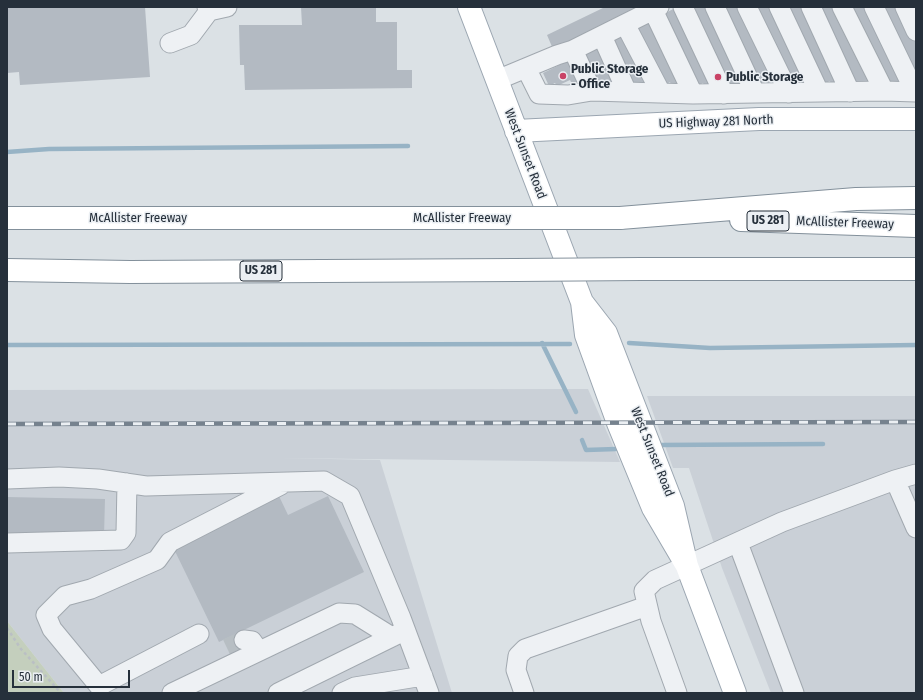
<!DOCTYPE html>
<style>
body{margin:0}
#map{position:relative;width:923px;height:700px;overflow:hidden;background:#dbe1e5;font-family:"Fira Sans Condensed",sans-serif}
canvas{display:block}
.frame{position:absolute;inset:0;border:8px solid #26303b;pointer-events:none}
.scale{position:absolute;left:12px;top:670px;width:118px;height:18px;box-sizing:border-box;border:2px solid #26303b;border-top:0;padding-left:5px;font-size:12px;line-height:14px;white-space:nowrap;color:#26303b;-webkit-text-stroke:3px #ebeff3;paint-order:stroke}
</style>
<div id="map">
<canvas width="923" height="700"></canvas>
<div class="frame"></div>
<div class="scale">50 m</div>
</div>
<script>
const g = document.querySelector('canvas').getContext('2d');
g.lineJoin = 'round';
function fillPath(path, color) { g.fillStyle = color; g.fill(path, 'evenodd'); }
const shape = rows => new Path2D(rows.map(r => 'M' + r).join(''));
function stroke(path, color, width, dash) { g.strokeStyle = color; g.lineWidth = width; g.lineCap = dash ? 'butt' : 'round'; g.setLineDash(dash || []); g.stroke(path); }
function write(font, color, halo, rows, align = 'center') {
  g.font = font + ' "Fira Sans Condensed",sans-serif'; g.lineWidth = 3; g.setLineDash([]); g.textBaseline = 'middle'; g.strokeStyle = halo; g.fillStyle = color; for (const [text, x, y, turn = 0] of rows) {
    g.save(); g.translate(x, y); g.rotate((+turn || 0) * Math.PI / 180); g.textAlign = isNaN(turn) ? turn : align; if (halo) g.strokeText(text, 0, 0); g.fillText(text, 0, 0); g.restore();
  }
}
const built = shape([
 [588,389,620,462,280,458,380,460,452,693,64,693,7,621,7,390],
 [647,396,916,396,916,693,771,693,722,568,689,468,673,468]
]);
const green = shape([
 [7,621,64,693,7,693]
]);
const stream = shape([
 [7,152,49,149,408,146],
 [542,343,576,412],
 [629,343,710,348,916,345],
 [7,345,570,344],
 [582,440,586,450,616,449],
 [660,445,823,444]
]);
const building = shape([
 [7,7,145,7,150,77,20,85,19,72,7,73],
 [301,7,376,7,376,22,397,22,397,70,412,70,412,88,245,90,244,65,240,65,239,25,302,25],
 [605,7,639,7,553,49,547,35],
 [690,7,707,7,744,83,737,87,735,83,729,87],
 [722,7,738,7,774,80,768,83,766,80,759,84],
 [754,7,771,7,807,81,799,84,798,81,792,84],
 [786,7,803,7,838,81,831,84,830,81,823,84],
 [817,7,835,7,871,81,864,84,863,82,856,85],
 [850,7,867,7,903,81,896,85,895,82,888,85],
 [883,7,899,7,916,43,916,76],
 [675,8,711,83,705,86,703,83,697,86,662,15],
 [649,21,679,82,672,86,670,82,664,85,636,27],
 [623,34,647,83,640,86,639,83,632,86,610,40],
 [597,46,614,82,599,85,583,53],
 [572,59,581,87,573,86,570,80,557,86,555,83,549,86,543,73],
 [278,494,288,515,328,496,364,572,219,642,172,545],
 [7,497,105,499,104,536,7,534]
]);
const minorTunnel = shape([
 [227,648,244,640]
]);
const path = shape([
 [7,628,21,649,61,693]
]);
const minor = shape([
 [207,7,209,11,227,7],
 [683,7,724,94],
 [715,7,755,93],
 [747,7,789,93],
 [779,7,819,92],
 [811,7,850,92],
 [842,7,884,91],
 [874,7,915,92],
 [905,7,916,31],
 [653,10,693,94],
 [625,24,661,93],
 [602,36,627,92],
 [170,43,191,35,209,11],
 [573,50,659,7],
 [497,80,557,55,573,50,592,91,568,95,539,94,526,68],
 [592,91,693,94,884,91,916,92],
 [7,479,59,477,98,479,146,486,324,481,350,496,401,618,429,693],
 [895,480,916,474],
 [7,543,121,540,126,533,127,483],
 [738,543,794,693],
 [199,634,99,686,52,629,46,615,65,596,91,589,157,560,170,542,281,485],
 [244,640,252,641,259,651],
 [172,693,339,613,355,614,392,637],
 [278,693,400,633],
 [342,693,355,687,423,676],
 [524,693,516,670,518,656,525,649,647,606],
 [677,693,651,621,644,591,655,580,782,522,895,480,916,528]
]);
const major = shape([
 [469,7,582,302,586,335,618,423,653,508,687,566],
 [516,131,759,119,916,119],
 [582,302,606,333,673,506,687,566,735,693]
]);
const highway = shape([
 [7,218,476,218],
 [620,218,856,199,916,198],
 [741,220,916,226],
 [641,269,916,269],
 [7,270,130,272,516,270]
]);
const rail = shape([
 [7,424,916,422]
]);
const highwayBridge = shape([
 [476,218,620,218],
 [516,270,641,269]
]);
const markers = [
 [563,76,4,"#c94266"],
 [718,77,4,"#c94266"]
];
const shields = [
 [768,221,42],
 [261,271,42]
];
const shieldNames = [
 ["US 281",768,221],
 ["US 281",261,271]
];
const poiNames = [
 ["Public Storage",571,69],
 ["- Office",571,84],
 ["Public Storage",726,77]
];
const streetNames = [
 ["US Highway 281 North",716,122,-2],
 ["West Sunset Road",525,154,69],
 ["McAllister Freeway",138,218],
 ["McAllister Freeway",462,218],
 ["McAllister Freeway",845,223,2],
 ["West Sunset Road",652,452,68]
];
fillPath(built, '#cad0d7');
fillPath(green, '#c4cfbd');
stroke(stream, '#97b3c5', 4.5);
fillPath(building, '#b3bac2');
stroke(minorTunnel, '#b7bec3', 19, [19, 10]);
stroke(minor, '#a1a8af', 21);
stroke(major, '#9ba6b1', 24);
stroke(highway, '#83909b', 24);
stroke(path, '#babfc4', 2.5, [3, 3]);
stroke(minor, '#eef1f4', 19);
stroke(major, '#fff', 22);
stroke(highway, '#fff', 22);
stroke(rail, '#76828e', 4.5);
stroke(rail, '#ebeff3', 3, [9]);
stroke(highwayBridge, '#83909b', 24, []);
stroke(highwayBridge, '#fff', 22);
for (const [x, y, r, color] of markers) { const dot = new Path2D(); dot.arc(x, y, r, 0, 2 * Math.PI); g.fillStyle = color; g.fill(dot); stroke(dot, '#ebeff3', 1.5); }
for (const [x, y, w] of shields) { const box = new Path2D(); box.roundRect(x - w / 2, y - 10, w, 20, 3); g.fillStyle = '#ebeff3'; g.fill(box); stroke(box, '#26303b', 1); }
write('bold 12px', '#26303b', null, shieldNames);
write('bold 13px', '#26303b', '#ebeff3', poiNames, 'left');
write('13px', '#26303b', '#ebeff3', streetNames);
</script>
